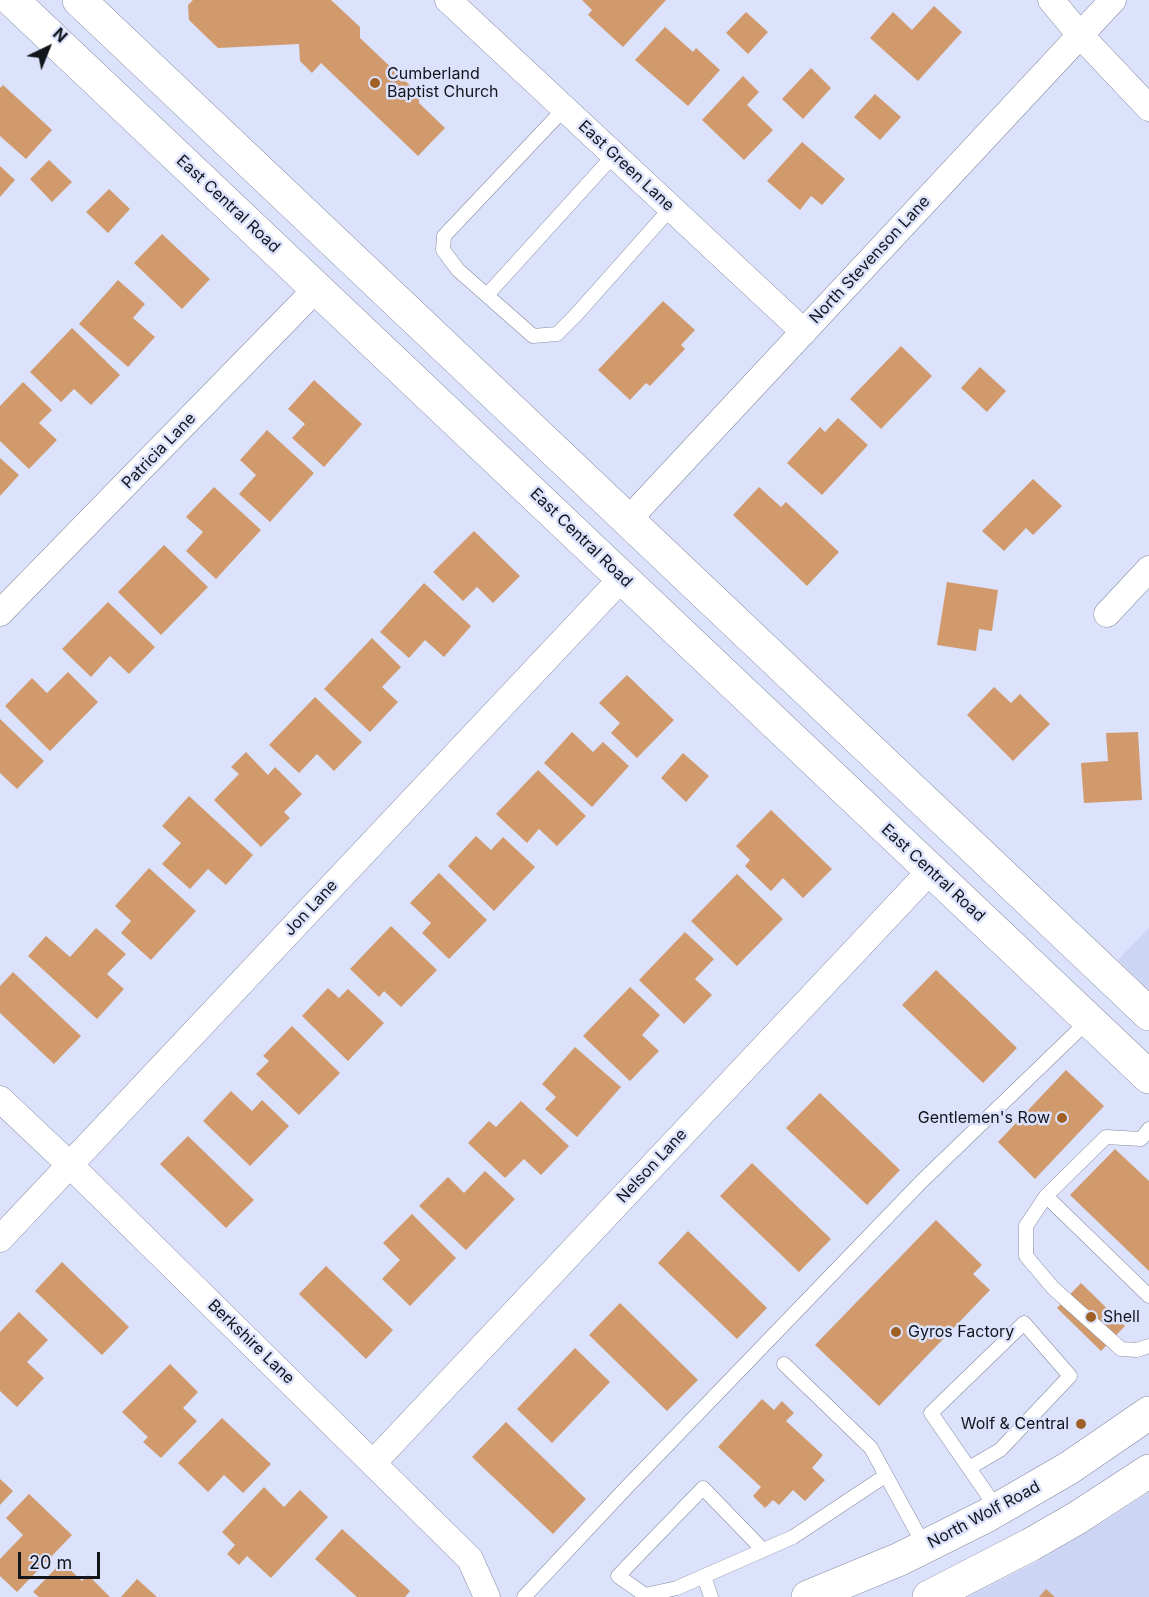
<!DOCTYPE html>
<style>
body{margin:0}
#map{position:relative;width:1149px;height:1597px;overflow:hidden;background:#dce2fb;font-family:Inter,sans-serif}
canvas{display:block}
.north{position:absolute;left:18px;top:18px;width:60px;height:60px;-webkit-text-stroke:4px #dce2fb;paint-order:stroke;rotate:43deg;font-size:16px;font-weight:700;line-height:24px;text-align:center;color:#13151d}
.north::after{content:'';display:block;margin:auto;width:21px;height:27px;background:#13151d;clip-path:polygon(50% 0,100% 100%,50% 72%,0 100%)}
.scale{position:absolute;left:18px;top:1552px;width:82px;height:27px;box-sizing:border-box;border:3px solid #13151d;border-top:0;padding-left:8px;font-size:18px;line-height:21px;white-space:nowrap;color:#13151d;-webkit-text-stroke:4px #dce2fb;paint-order:stroke}
</style>
<div id="map">
<canvas width="1149" height="1597"></canvas>
<div class="north">N</div>
<div class="scale">20 m</div>
</div>
<script>
const g = document.querySelector('canvas').getContext('2d');
g.lineJoin = 'round';
function fillPath(path, color) { g.fillStyle = color; g.fill(path, 'evenodd'); }
const shape = rows => new Path2D(rows.map(r => 'M' + r).join(''));
function stroke(path, color, width, dash) { g.strokeStyle = color; g.lineWidth = width; g.lineCap = dash ? 'butt' : 'round'; g.setLineDash(dash || []); g.stroke(path); }
function write(font, color, halo, rows, align = 'center') {
  g.font = font + ' Inter,sans-serif'; g.lineWidth = 5; g.setLineDash([]); g.textBaseline = 'middle'; g.strokeStyle = halo; g.fillStyle = color; for (const [text, x, y, turn = 0] of rows) {
    g.save(); g.translate(x, y); g.rotate((+turn || 0) * Math.PI / 180); g.textAlign = isNaN(turn) ? turn : align; if (halo) g.strokeText(text, 0, 0); g.fillText(text, 0, 0); g.restore();
  }
}
const built = shape([
 [1149,928,1149,990,1118,960],
 [1149,1492,1149,1597,968,1597,1033,1564,1102,1523]
]);
const building = shape([
 [193,0,331,0,360,27,360,38,419,94,419,103,445,128,418,156,321,63,312,73,300,61,299,44,218,48,189,20,188,5],
 [582,0,666,0,623,47,588,15,592,10],
 [934,6,962,32,918,81,870,38,893,12,912,30],
 [746,12,768,32,748,54,726,33],
 [665,27,693,52,696,48,720,70,688,106,635,60],
 [811,68,831,88,803,119,782,99],
 [743,76,759,92,747,105,773,130,744,160,702,120],
 [3,85,52,130,26,159,0,136,0,88],
 [875,94,901,117,880,140,854,117],
 [802,142,845,179,822,205,811,196,800,210,767,181],
 [49,160,72,182,52,202,30,179],
 [0,166,15,180,0,197],
 [109,189,130,209,108,233,86,212],
 [162,234,210,279,182,309,134,263],
 [118,280,145,304,133,318,155,337,128,367,79,324],
 [663,301,695,330,681,345,685,349,650,386,646,383,630,400,598,370],
 [72,328,120,375,91,405,74,389,61,402,30,372],
 [901,346,932,376,881,429,850,399],
 [980,367,1006,391,987,412,961,388],
 [314,380,362,424,324,467,292,438,305,424,288,409],
 [23,382,52,410,39,423,57,440,29,469,0,441,0,406],
 [838,418,868,445,822,495,787,463,820,427,825,432],
 [267,430,314,473,270,522,239,494,256,475,240,460],
 [0,458,19,475,0,496],
 [1033,479,1062,506,1033,535,1026,528,1004,551,982,531],
 [214,487,261,530,216,579,186,551,203,532,186,517],
 [759,487,781,507,786,502,839,552,807,586,733,515],
 [474,531,520,576,493,603,477,587,463,601,433,572],
 [164,545,208,587,161,635,118,592],
 [947,582,998,590,992,631,979,629,976,651,937,645],
 [424,583,471,626,444,657,425,640,409,658,380,632],
 [108,602,155,647,129,674,110,656,91,677,62,649],
 [372,638,401,667,382,687,398,702,370,732,324,689],
 [68,672,98,702,50,751,5,706,32,678,47,693],
 [627,675,674,720,637,758,611,733,620,723,599,703],
 [994,687,1011,703,1020,694,1050,724,1013,761,967,715],
 [315,697,362,742,334,771,317,754,299,773,269,745],
 [0,719,44,761,17,789,0,773],
 [572,732,593,752,603,742,629,766,592,807,544,763],
 [1138,732,1142,800,1084,803,1081,763,1108,761,1106,733],
 [246,752,268,775,275,767,302,794,284,812,290,818,261,847,214,800,239,774,231,767],
 [683,753,709,776,686,802,661,778],
 [538,770,586,816,557,846,539,829,527,843,496,814],
 [189,796,253,855,226,885,208,869,190,889,162,864,181,843,162,826],
 [771,810,832,869,803,898,783,878,771,891,745,866,750,860,736,846],
 [476,836,491,850,503,837,535,867,494,911,448,866],
 [149,868,196,911,151,960,121,933,131,921,115,906],
 [439,873,487,920,449,959,422,933,431,923,410,903],
 [737,874,783,919,737,966,691,921],
 [391,926,437,970,401,1007,384,991,379,997,350,969],
 [96,928,126,954,107,974,124,989,97,1019,28,956,46,936,70,957],
 [685,932,714,959,695,979,712,995,684,1024,639,980],
 [936,970,1017,1048,983,1083,902,1005],
 [13,972,81,1036,54,1064,0,1013,0,986],
 [630,987,660,1015,642,1035,659,1051,630,1081,583,1036],
 [328,988,339,998,348,989,384,1023,348,1061,302,1016],
 [292,1026,340,1073,299,1115,256,1074,269,1061,263,1056],
 [575,1047,621,1087,577,1137,545,1109,556,1097,542,1084],
 [1066,1070,1104,1106,1035,1179,998,1142],
 [231,1091,252,1111,262,1100,289,1126,250,1166,203,1121],
 [820,1093,900,1170,867,1205,786,1128],
 [521,1101,569,1146,541,1175,524,1159,505,1178,468,1143,489,1121,496,1127],
 [188,1136,254,1200,226,1228,160,1164],
 [1115,1149,1149,1181,1149,1271,1070,1195],
 [752,1163,831,1239,799,1272,720,1196],
 [485,1171,515,1199,466,1250,419,1206,448,1177,464,1193],
 [412,1214,456,1258,410,1306,382,1279,400,1260,383,1243],
 [936,1220,982,1265,973,1274,990,1290,879,1406,815,1345],
 [688,1231,767,1308,737,1339,658,1263],
 [62,1262,129,1327,102,1355,35,1291],
 [326,1266,393,1330,366,1359,299,1294],
 [1081,1283,1125,1326,1101,1351,1057,1308],
 [620,1303,698,1380,667,1411,589,1335],
 [19,1312,48,1340,27,1362,44,1378,17,1407,0,1391,0,1332],
 [575,1348,610,1382,552,1443,517,1409],
 [170,1364,198,1392,183,1408,197,1421,161,1458,143,1442,148,1437,122,1412],
 [762,1399,774,1410,782,1401,794,1413,786,1421,823,1455,812,1468,825,1480,805,1501,793,1490,779,1505,773,1500,765,1508,753,1496,761,1487,718,1447],
 [222,1418,271,1464,243,1493,224,1475,208,1492,178,1463],
 [506,1422,586,1499,553,1534,472,1457],
 [0,1479,13,1491,0,1505],
 [264,1487,284,1507,300,1490,328,1517,271,1578,247,1556,239,1565,227,1554,235,1545,222,1532],
 [29,1494,72,1535,17,1592,0,1576,0,1559,23,1535,6,1518],
 [342,1529,410,1591,405,1597,357,1597,315,1559],
 [62,1562,82,1581,88,1575,110,1597,39,1597,33,1592],
 [137,1579,157,1597,121,1597],
 [1046,1589,1055,1597,1039,1597]
]);
const service = shape([
 [564,109,444,236,443,250,458,270,533,336,557,334,576,315,671,208],
 [487,295,614,155],
 [1149,1129,1141,1139,1106,1137,1046,1196,1026,1226,1026,1256,1053,1288,1121,1349,1137,1350,1149,1346],
 [1046,1196,1149,1296],
 [784,1364,871,1448,925,1547],
 [969,1468,1000,1450,1070,1376,1024,1323,931,1413,969,1468,998,1510],
 [763,1550,703,1488,618,1576,645,1595,677,1588,793,1537,885,1476],
 [704,1576,711,1597],
 [524,1597,627,1487,922,1181,1089,1020]
]);
const minor = shape([
 [448,0,804,332],
 [1051,0,1080,35,1149,108],
 [628,520,1113,0],
 [0,613,317,288],
 [1107,614,1149,569],
 [0,1099,70,1165,470,1559,487,1597],
 [0,1239,622,578],
 [374,1462,931,870]
]);
const secondary = shape([
 [12,0,1149,1077],
 [79,0,1149,1014],
 [808,1597,900,1559,986,1516,1069,1468,1149,1413],
 [929,1597,1030,1545,1077,1518,1149,1471]
]);
const markers = [
 [375,83,6,"#9e6025"],
 [1062,1118,6,"#9e6025"],
 [1091,1317,6,"#9e6025"],
 [896,1332,6,"#9e6025"],
 [1081,1424,6,"#9e6025"]
];
const poiNames = [
 ["Cumberland",387,74],
 ["Baptist Church",387,92],
 ["Gentlemen's Row",1050,1118,"right"],
 ["Shell",1103,1317],
 ["Gyros Factory",908,1332],
 ["Wolf & Central",1069,1424,"right"]
];
const streetNames = [
 ["East Green Lane",626,166,43],
 ["East Central Road",228,204,43],
 ["North Stevenson Lane",870,260,-47],
 ["Patricia Lane",159,451,-46],
 ["East Central Road",581,538,44],
 ["East Central Road",933,873,43],
 ["Jon Lane",311,908,-47],
 ["Nelson Lane",652,1166,-47],
 ["Berkshire Lane",251,1342,44],
 ["North Wolf Road",984,1515,-28]
];
fillPath(built, '#cdd5f5');
fillPath(building, '#d09a6d');
stroke(service, '#858ba1', 15);
stroke(minor, '#858ba1', 27);
stroke(secondary, '#858ba1', 34);
stroke(service, '#fff', 14);
stroke(minor, '#fff', 26);
stroke(secondary, '#fff', 33);
for (const [x, y, r, color] of markers) { const dot = new Path2D(); dot.arc(x, y, r, 0, 2 * Math.PI); g.fillStyle = color; g.fill(dot); stroke(dot, '#dce2fb', 2); }
write('16px', '#13151d', '#dce2fb', poiNames, 'left');
write('16px', '#13151d', '#dce2fb', streetNames);
</script>
